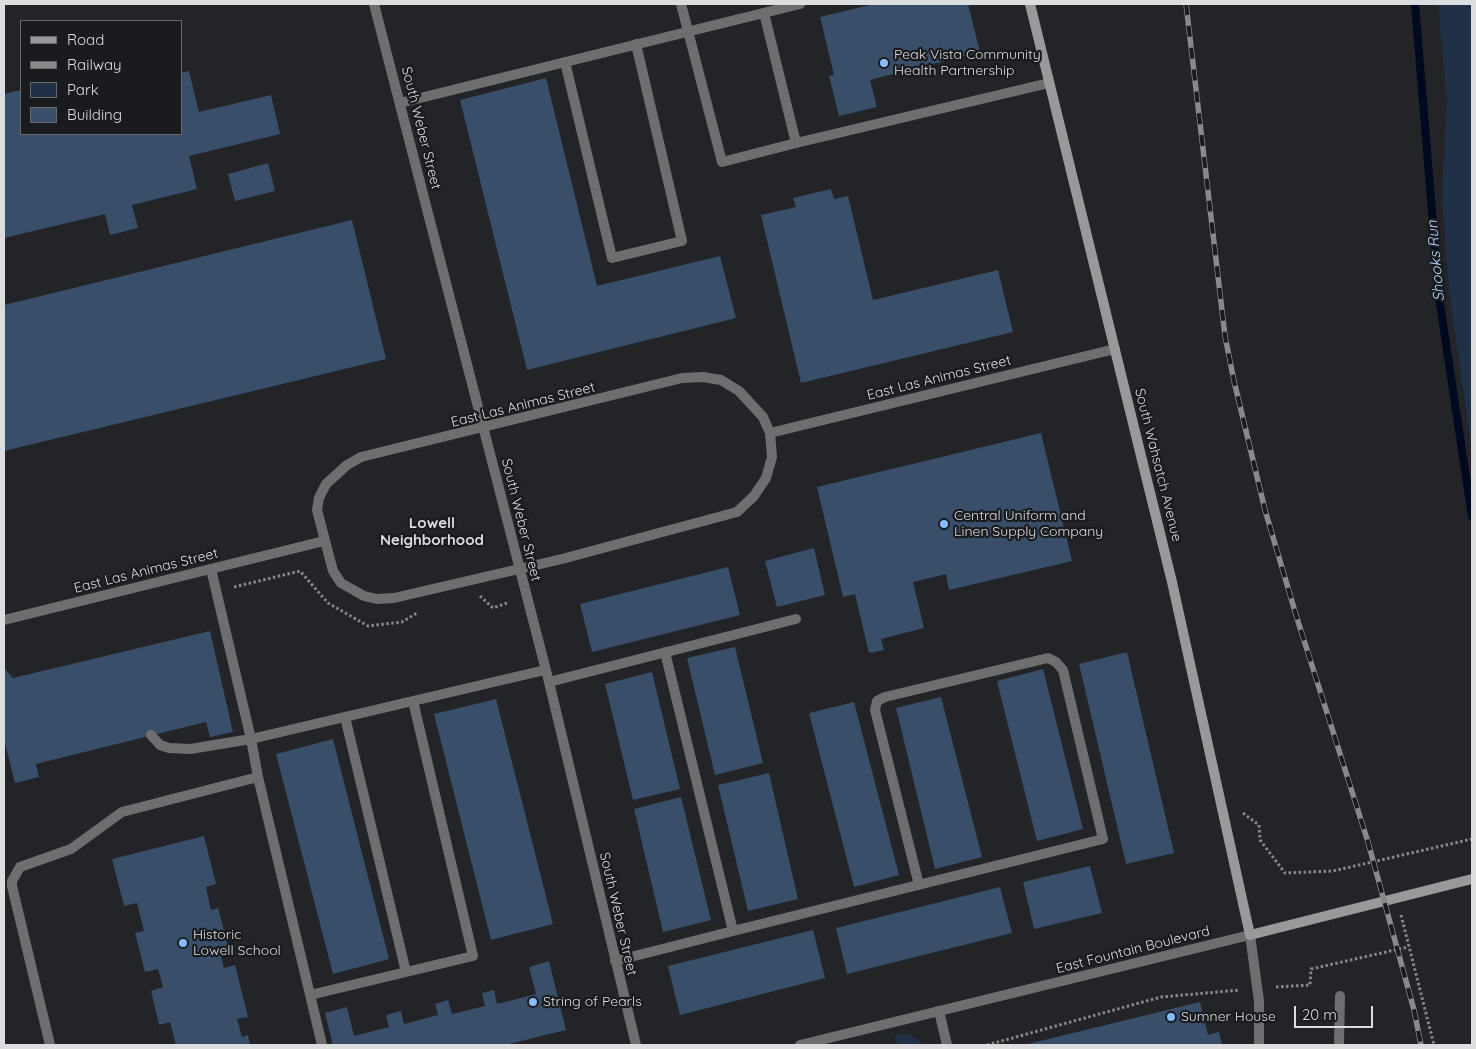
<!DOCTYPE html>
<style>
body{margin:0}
#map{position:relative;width:1476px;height:1049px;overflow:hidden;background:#222427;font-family:Quicksand,sans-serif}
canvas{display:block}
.frame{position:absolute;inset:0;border:5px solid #dbdddf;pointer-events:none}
.legend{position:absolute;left:20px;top:20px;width:162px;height:115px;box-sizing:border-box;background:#191b1e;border:1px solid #67696b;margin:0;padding:6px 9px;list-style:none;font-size:15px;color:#dbdddf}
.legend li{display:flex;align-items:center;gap:10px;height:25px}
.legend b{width:25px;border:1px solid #67696b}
.scale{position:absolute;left:1294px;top:1006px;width:79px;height:22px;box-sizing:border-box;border:2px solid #dbdddf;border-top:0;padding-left:6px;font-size:15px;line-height:18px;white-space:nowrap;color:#dbdddf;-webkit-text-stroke:4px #191b1e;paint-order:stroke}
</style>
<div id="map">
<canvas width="1476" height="1049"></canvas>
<div class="frame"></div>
<ul class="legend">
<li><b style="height:6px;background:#97999b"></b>Road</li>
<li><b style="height:6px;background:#87898b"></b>Railway</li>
<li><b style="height:14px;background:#1f3047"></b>Park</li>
<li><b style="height:14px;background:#394e69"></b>Building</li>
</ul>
<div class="scale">20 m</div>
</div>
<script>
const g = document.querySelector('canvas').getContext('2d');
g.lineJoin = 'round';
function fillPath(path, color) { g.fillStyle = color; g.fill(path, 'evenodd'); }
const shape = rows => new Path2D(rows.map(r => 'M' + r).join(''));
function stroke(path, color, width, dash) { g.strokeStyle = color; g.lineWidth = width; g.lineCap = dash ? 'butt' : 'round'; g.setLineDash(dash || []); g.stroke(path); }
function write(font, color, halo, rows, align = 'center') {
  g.font = font + ' Quicksand,sans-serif'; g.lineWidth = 4.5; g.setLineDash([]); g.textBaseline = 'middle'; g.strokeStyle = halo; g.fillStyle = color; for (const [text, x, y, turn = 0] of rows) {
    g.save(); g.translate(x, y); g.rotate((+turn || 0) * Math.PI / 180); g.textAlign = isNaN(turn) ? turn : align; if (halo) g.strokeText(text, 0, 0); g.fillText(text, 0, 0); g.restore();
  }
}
const green = shape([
 [1438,4,1472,4,1472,453,1449,291,1442,195,1447,100],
 [900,1034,910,1035,924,1045,900,1045,894,1038]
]);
const stream = shape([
 [1415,4,1439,297,1472,517]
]);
const building = shape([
 [874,4,968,4,980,52,870,80,877,107,839,116,829,76,834,75,820,17],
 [189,71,199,112,271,95,280,134,189,156,197,189,132,205,138,228,110,235,105,214,4,238,4,94,21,90,21,134,181,134,181,73],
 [546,78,597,286,720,256,736,318,527,370,460,100],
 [268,163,275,191,235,201,228,174],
 [831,189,834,199,848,196,873,300,998,270,1013,332,801,383,761,215,796,207,793,198],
 [352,220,386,359,4,451,4,305],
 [1041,433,1072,561,949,590,946,574,913,582,924,628,881,639,884,650,869,653,855,594,843,597,817,487],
 [814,548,825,595,777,607,765,561],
 [728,567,740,615,592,652,580,604],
 [210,631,233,732,210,737,206,722,36,764,39,777,15,783,4,739,4,668,13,678],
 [735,647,763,763,715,775,687,658],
 [1127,652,1174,853,1126,864,1079,664],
 [1043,669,1083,829,1037,841,997,681],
 [652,672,680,789,633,800,605,684],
 [941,697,982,857,935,869,896,708],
 [496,699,553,924,491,940,434,714],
 [854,702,899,875,854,887,809,713],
 [333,739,389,959,333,974,276,754],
 [769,773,798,899,748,911,718,785],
 [681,797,711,920,663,932,634,809],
 [204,836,216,884,206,887,211,910,218,908,230,953,221,956,224,968,235,965,248,1017,237,1019,242,1037,248,1035,250,1045,176,1045,170,1022,159,1025,151,991,163,987,158,969,145,972,135,933,144,931,137,903,124,906,112,859],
 [1090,866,1102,913,1034,929,1023,882],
 [1000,887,1012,933,847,974,836,928],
 [813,930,825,978,680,1015,668,966],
 [549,961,566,1030,505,1045,333,1045,325,1013,347,1007,354,1036,389,1027,386,1015,401,1011,404,1024,438,1015,435,1004,448,1000,452,1014,485,1006,482,993,494,990,497,1004,536,994,529,967],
 [1200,1002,1208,1035,1219,1032,1222,1045,1024,1045]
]);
const path = shape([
 [234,587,300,571,328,603,368,626,402,622,417,613],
 [480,596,493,608,507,603],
 [1243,813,1259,825,1260,840,1285,873,1333,871,1472,839],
 [1401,915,1434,1045],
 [1276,987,1310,985,1311,969,1408,947],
 [987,1045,1161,997,1240,990]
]);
const lane = shape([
 [681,4,722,162,796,143],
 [764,13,796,143,1049,83],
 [565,62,612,258,682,241,636,44],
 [211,569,251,739,258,777],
 [665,652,733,931],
 [549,682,796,619],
 [345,717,406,972],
 [151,735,160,745,169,748,190,749,251,739,545,670],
 [1250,935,1259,1001,1259,1045],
 [615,961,733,931,1103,839,1063,670,1056,662,1048,658,885,697,877,701,875,710,919,885],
 [310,995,473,956,413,701],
 [939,1011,947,1045],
 [50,1045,12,886,12,881,20,867,71,849,122,812,258,777,322,1045],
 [1339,1045,1340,996]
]);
const street = shape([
 [374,4,549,682,636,1045],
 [400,103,800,4],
 [703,377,721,380,739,391,763,417,770,433,772,457,766,478,754,496,737,512,562,559,394,598,377,599,364,596,341,583,333,571,317,510,319,498,326,484,347,465,361,457,682,378,703,377],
 [770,433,1115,349],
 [4,620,324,541],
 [800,1045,1250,935]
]);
const secondary = shape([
 [1030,4,1172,582,1250,935,1472,879]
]);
const rail = shape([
 [1186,4,1225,336,1234,381,1265,510,1296,615,1368,842,1414,1010,1421,1045]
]);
const markers = [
 [884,63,5,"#88bbfc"],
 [944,524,5,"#88bbfc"],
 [183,943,5,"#88bbfc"],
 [533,1002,5,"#88bbfc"],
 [1171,1017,5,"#88bbfc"]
];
const poiNames = [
 ["Peak Vista Community",894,55],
 ["Health Partnership",894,71],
 ["Central Uniform and",954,516],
 ["Linen Supply Company",954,532],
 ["Historic",193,935],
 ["Lowell School",193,951],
 ["String of Pearls",543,1002],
 ["Sumner House",1181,1017]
];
const streetNames = [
 ["South Weber Street",421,128,76],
 ["East Las Animas Street",939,378,-14],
 ["East Las Animas Street",523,405,-14],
 ["South Wahsatch Avenue",1158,465,76],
 ["South Weber Street",521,520,76],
 ["East Las Animas Street",146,571,-14],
 ["South Weber Street",618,914,77],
 ["East Fountain Boulevard",1133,950,-14]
];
const waterNames = [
 ["Shooks Run",1436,261,-95]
];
const neighbourhoodNames = [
 ["Lowell",432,523],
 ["Neighborhood",432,540]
];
fillPath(green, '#1f3047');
stroke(stream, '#00091f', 8);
fillPath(building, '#394e69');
stroke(path, '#86888b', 3, [2.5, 2.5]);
stroke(lane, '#6d6e70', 10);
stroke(street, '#6d6e70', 10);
stroke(secondary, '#97999b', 10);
stroke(rail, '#87898b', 5.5);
stroke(rail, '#191b1e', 4, [11]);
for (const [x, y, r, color] of markers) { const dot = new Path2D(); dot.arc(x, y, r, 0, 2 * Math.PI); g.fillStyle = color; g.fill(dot); stroke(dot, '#191b1e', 2); }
write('14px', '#dbdddf', '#191b1e', poiNames, 'left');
write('14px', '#dbdddf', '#191b1e', streetNames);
write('italic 15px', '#b5d5fd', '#191b1e', waterNames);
write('bold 15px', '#dbdddf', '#191b1e', neighbourhoodNames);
</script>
